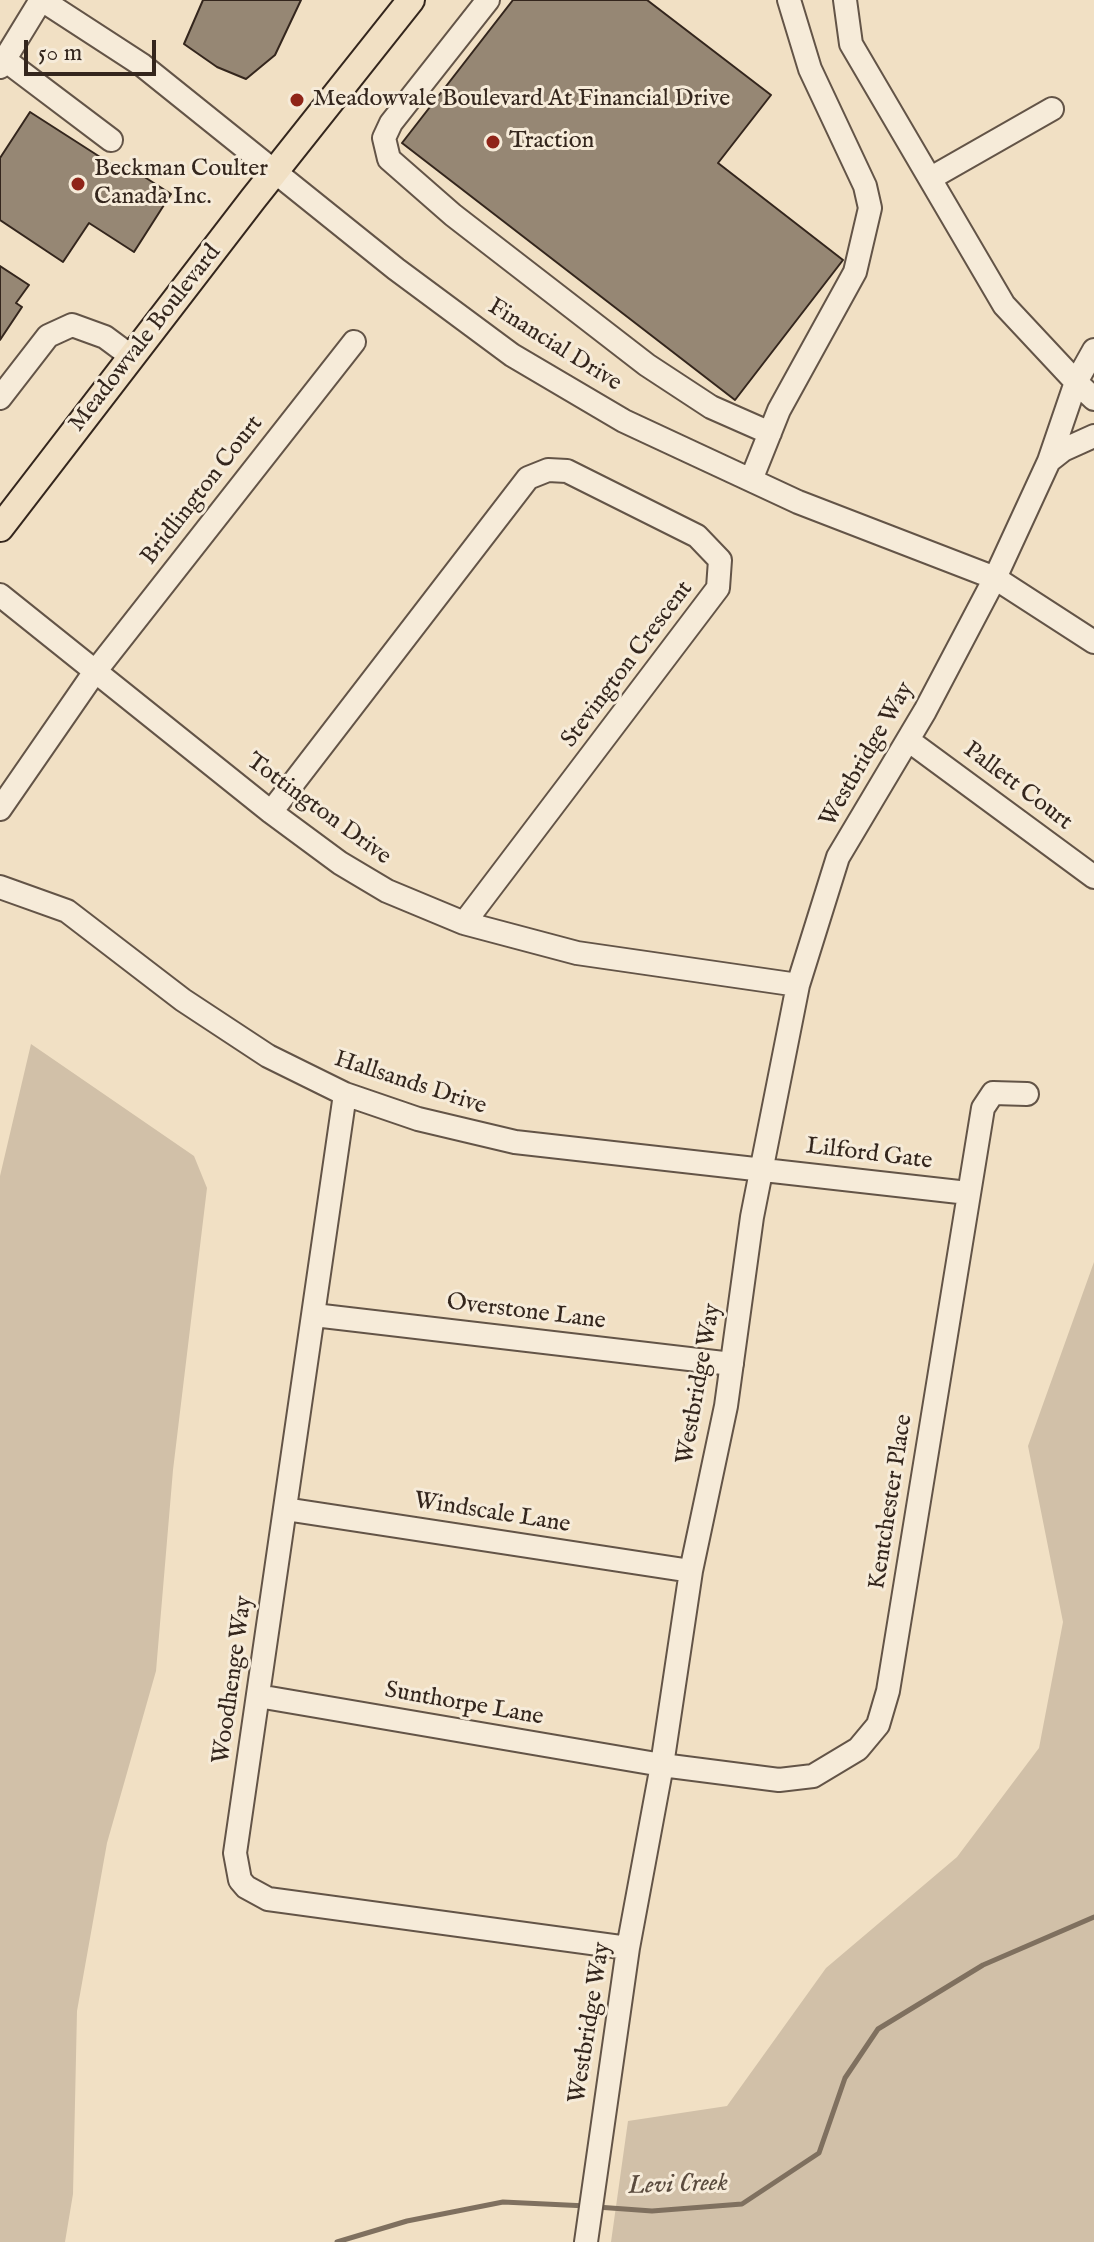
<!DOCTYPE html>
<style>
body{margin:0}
#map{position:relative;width:1094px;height:2242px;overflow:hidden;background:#f1e0c4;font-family:"IM FELL English",serif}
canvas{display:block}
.scale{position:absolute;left:24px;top:40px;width:132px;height:36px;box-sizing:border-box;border:4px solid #34261d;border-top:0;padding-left:10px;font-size:24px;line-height:28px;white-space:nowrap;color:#34261d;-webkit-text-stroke:6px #f6ebd9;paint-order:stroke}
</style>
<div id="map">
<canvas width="1094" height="2242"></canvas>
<div class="scale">50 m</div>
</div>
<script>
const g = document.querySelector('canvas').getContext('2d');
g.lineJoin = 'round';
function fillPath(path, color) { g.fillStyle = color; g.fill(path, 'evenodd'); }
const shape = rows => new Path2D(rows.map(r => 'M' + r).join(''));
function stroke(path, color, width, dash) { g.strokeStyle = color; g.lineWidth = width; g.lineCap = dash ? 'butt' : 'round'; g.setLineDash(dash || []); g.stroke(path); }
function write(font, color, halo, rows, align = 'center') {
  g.font = font + ' "IM FELL English",serif'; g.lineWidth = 6; g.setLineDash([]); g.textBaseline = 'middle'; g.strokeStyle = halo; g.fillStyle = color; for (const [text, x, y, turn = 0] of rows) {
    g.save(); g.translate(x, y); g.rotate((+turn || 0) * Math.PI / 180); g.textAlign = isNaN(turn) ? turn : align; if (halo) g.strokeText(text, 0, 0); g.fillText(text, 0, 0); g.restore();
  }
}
const green = shape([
 [31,1044,194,1156,207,1188,173,1470,156,1671,107,1843,77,2011,73,2194,65,2242,0,2242,0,1176],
 [1094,1262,1094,2242,611,2242,628,2121,727,2106,826,1968,957,1857,1039,1748,1063,1622,1028,1446]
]);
const stream = shape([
 [597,2207,652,2211,742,2204,819,2153,845,2078,878,2029,983,1965,1094,1917],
 [337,2242,407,2221,503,2202,587,2206]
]);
const building = shape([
 [203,0,301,0,275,55,246,79,217,67,184,44,203,0],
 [513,0,647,0,771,95,718,163,843,260,735,400,402,143,513,0],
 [30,112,125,173,129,167,171,194,134,252,89,223,63,262,0,220,0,158,30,112],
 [0,266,29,285,16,303,22,307,0,340,0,266]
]);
const minor = shape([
 [42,0,142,65,396,269,512,355,624,421,798,502,995,578,1094,642],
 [488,0,391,123,384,138,389,159,453,215,647,365,711,407,770,433],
 [845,0,851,44,1004,305,1076,382,1094,350],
 [5,60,111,140],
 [0,67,41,0],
 [931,178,1052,109],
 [0,398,48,336,72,325,105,337,132,357],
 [1049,461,1063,450,1094,436],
 [751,480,779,410,855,272,870,208,865,186,810,69,789,0],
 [0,595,271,812,340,863,387,891,464,923,577,953,798,985],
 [908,740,1094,877],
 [0,809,94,673,354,342],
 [271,812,528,478,548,470,567,471,697,536,720,560,718,588,464,923],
 [0,887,67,911,183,1000,268,1056,345,1094,418,1119,515,1142,968,1193],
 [345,1094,235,1853,240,1880,246,1887,268,1899,628,1948],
 [314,1315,732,1364],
 [285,1509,691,1571],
 [258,1696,662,1765,779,1780,813,1776,858,1749,878,1725,888,1691,983,1108,993,1093,1027,1094],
 [586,2242,628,1948,662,1765,691,1571,726,1406,752,1217,798,985,838,857,925,711,995,578,1049,461,1076,382,1094,399]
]);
const major = shape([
 [0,528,253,199,411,0]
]);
const markers = [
 [297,100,8,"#8f2418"],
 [493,142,8,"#8f2418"],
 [78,184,8,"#8f2418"]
];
const poiNames = [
 ["Meadowvale Boulevard At Financial Drive",313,100],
 ["Traction",509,142],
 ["Beckman Coulter",94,170],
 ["Canada Inc.",94,198]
];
const streetNames = [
 ["Meadowvale Boulevard",146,339,-52],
 ["Financial Drive",554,346,32],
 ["Bridlington Court",203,491,-52],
 ["Stevington Crescent",628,665,-53],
 ["Westbridge Way",868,755,-60],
 ["Pallett Court",1017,787,37],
 ["Tottington Drive",318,810,36],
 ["Hallsands Drive",410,1084,18],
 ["Lilford Gate",869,1155,7],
 ["Overstone Lane",526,1313,7],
 ["Westbridge Way",700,1384,-80],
 ["Kentchester Place",892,1502,-81],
 ["Windscale Lane",492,1514,9],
 ["Woodhenge Way",234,1680,-82],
 ["Sunthorpe Lane",464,1705,10],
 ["Westbridge Way",591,2023,-81]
];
const waterNames = [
 ["Levi Creek",678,2186,-2]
];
fillPath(green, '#d1c0a8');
stroke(stream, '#7f705f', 5);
fillPath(building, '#968774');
stroke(building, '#34261d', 2);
stroke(minor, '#635447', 26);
stroke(major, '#34261d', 30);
stroke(minor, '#f6ebd9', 22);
stroke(major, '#f1e0c4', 26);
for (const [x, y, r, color] of markers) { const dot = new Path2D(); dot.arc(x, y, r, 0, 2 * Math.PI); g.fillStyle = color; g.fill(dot); stroke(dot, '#f6ebd9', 3); }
write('24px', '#34261d', '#f6ebd9', poiNames, 'left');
write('24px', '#34261d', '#f6ebd9', streetNames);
write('italic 26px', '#5a4b3e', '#f6ebd9', waterNames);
</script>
